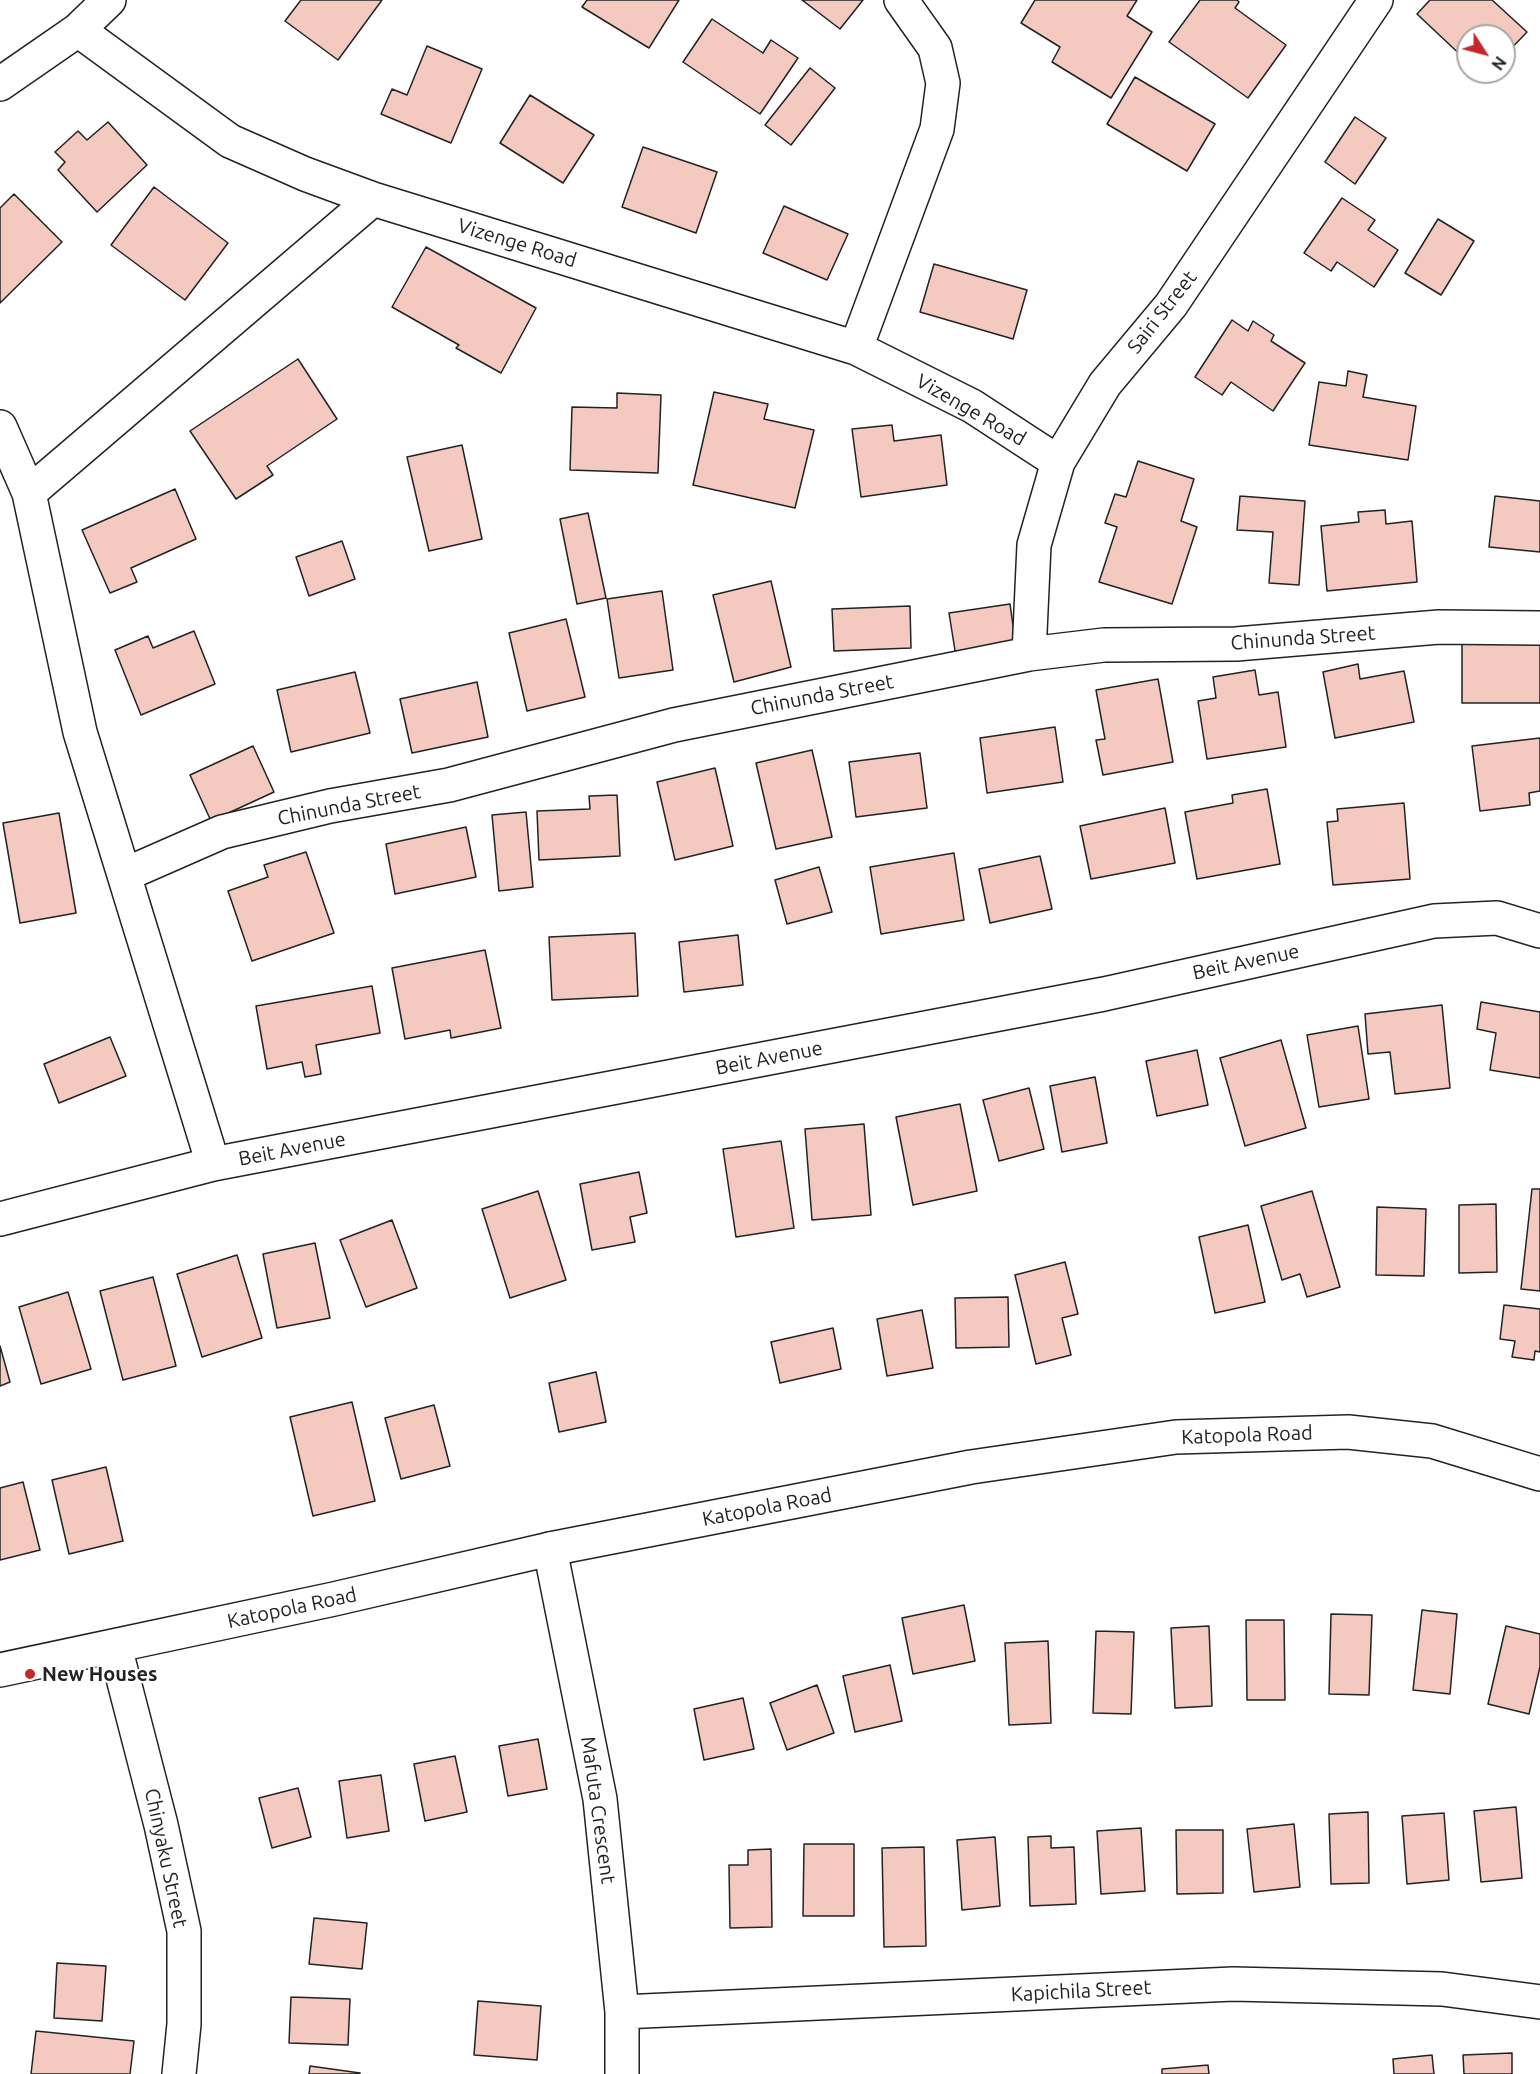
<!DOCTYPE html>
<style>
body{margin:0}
#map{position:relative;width:1540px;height:2074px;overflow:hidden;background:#fff;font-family:Ubuntu,sans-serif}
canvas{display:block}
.north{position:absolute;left:1456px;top:24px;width:60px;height:60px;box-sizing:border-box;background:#fff;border:2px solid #a7a7a7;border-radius:50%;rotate:126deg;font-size:16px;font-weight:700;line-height:24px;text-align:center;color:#222}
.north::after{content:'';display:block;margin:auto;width:21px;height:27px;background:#c62828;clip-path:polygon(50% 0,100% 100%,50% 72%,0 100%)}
</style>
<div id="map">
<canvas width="1540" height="2074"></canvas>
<div class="north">N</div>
</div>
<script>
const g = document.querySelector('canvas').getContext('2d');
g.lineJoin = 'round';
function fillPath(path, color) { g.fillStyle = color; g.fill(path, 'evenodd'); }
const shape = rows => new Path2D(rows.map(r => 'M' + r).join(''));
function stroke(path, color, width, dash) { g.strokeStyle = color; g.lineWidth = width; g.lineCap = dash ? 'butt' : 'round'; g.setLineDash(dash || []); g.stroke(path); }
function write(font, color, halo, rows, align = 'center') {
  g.font = font + ' Ubuntu,sans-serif'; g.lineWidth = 4.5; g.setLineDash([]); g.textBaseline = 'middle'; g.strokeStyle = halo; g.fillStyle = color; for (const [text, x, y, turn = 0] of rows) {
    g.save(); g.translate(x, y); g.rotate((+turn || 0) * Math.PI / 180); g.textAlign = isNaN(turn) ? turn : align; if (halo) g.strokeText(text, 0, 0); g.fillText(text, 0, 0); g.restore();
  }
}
const building = shape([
 [301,0,382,0,338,60,285,21,301,0],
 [587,0,679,0,649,48,582,7,587,0],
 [802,0,863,0,840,29,802,0],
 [1035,0,1137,0,1127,16,1152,32,1111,98,1052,62,1060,47,1021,23,1035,0],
 [1200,0,1237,0,1239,2,1235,8,1286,45,1248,98,1169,42,1200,0],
 [1430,0,1492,0,1527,32,1504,56,1504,36,1468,36,1468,62,1417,14,1430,0],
 [712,19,763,53,771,40,798,58,760,114,683,62,712,19],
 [427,46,482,69,451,143,381,114,392,89,407,95,427,46],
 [810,68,835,88,791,145,765,125,810,68],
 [1135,77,1215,124,1187,171,1107,124,1135,77],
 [530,95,594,135,563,183,500,143,530,95],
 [1355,117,1386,138,1355,184,1325,162,1355,117],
 [108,122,147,165,97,212,58,170,65,162,55,152,78,131,87,140,108,122],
 [643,147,717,172,696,233,622,207,643,147],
 [154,187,228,243,185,300,111,245,154,187],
 [14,194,62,242,0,303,0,208,14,194],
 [1342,198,1375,220,1368,230,1398,250,1374,287,1337,262,1331,271,1304,253,1342,198],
 [784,206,848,234,827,280,763,253,784,206],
 [1438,219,1474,241,1441,295,1405,273,1438,219],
 [426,247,536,308,501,373,456,348,459,345,392,307,426,247],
 [934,264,1027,290,1013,339,920,312,934,264],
 [1232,320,1248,331,1253,321,1274,335,1271,341,1305,363,1273,411,1231,382,1222,395,1195,377,1232,320],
 [298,359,337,419,267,466,273,475,236,499,190,431,298,359],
 [1348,371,1367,375,1363,397,1416,406,1408,460,1309,445,1319,382,1346,386,1348,371],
 [714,392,768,404,764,419,814,430,795,508,693,485,714,392],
 [617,393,661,395,658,473,570,470,572,407,617,408,617,393],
 [892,425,894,441,941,435,947,485,861,497,852,429,892,425],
 [462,445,482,539,429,551,407,457,462,445],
 [1138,461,1194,479,1181,521,1197,527,1172,604,1099,582,1117,527,1105,523,1115,494,1126,497,1138,461],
 [175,489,196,539,131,568,137,582,110,593,82,530,175,489],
 [1240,496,1305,501,1299,585,1269,583,1273,532,1237,530,1240,496],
 [1495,496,1540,501,1540,552,1489,547,1495,496],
 [1385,510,1386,524,1412,521,1417,582,1327,591,1321,526,1359,522,1358,512,1385,510],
 [588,513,606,598,577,604,560,519,588,513],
 [342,541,355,579,309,596,296,557,342,541],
 [771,581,791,667,734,682,713,595,771,581],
 [662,591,673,670,619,678,607,599,662,591],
 [1010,604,1017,654,957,663,949,613,1010,604],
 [910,606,911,648,834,651,832,609,910,606],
 [566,619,585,697,527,711,509,633,566,619],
 [194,631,215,684,141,715,115,650,148,636,153,648,194,631],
 [1462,636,1540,636,1540,703,1462,703,1462,636],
 [1358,664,1360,679,1404,671,1414,722,1335,738,1323,672,1358,664],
 [1255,670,1259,695,1278,692,1286,747,1207,759,1198,701,1216,698,1213,677,1255,670],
 [355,672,370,733,291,752,277,690,355,672],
 [1158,679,1173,762,1103,775,1096,740,1105,739,1096,690,1158,679],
 [477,682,488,737,412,753,400,699,477,682],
 [1055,727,1063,782,987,793,980,738,1055,727],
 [1540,738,1540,791,1529,793,1530,805,1480,811,1472,746,1540,738],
 [253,746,274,792,211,821,190,775,253,746],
 [812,750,832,837,776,849,756,763,812,750],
 [920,753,927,808,856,817,849,762,920,753],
 [715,768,733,846,675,860,657,782,715,768],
 [1267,789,1280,864,1197,879,1185,812,1233,803,1232,795,1267,789],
 [617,795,620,856,539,860,537,811,590,809,589,796,617,795],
 [1404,803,1410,879,1333,885,1327,822,1338,821,1337,809,1404,803],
 [1165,808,1175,863,1091,879,1080,826,1165,808],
 [526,812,533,887,499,891,492,815,526,812],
 [59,813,76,913,20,923,3,823,59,813],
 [466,827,476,877,395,894,386,844,466,827],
 [306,852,334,933,252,961,228,891,268,877,264,865,306,852],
 [954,853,964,920,881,934,870,867,954,853],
 [1040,856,1052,909,990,923,979,869,1040,856],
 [819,867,832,912,787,924,775,880,819,867],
 [635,933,638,996,552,1000,549,937,635,933],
 [738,935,743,985,684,992,679,942,738,935],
 [485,950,501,1028,451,1038,450,1030,405,1039,392,968,485,950],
 [372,986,380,1033,316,1045,321,1074,305,1077,302,1062,267,1069,256,1006,372,986],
 [1481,1002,1540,1012,1540,1078,1490,1070,1496,1033,1477,1029,1481,1002],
 [1442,1005,1450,1088,1395,1094,1390,1052,1368,1054,1365,1014,1442,1005],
 [1358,1026,1369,1099,1319,1107,1307,1035,1358,1026],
 [110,1037,126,1076,59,1103,44,1064,110,1037],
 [1281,1040,1306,1128,1245,1146,1220,1058,1281,1040],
 [1197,1050,1208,1105,1157,1116,1146,1061,1197,1050],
 [1095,1077,1107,1143,1062,1152,1050,1086,1095,1077],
 [1029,1088,1044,1149,999,1161,983,1100,1029,1088],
 [960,1104,977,1191,913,1205,896,1117,960,1104],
 [864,1124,871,1215,812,1220,805,1129,864,1124],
 [781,1141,794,1228,736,1237,723,1149,781,1141],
 [639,1172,647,1213,630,1217,635,1242,592,1250,580,1184,639,1172],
 [1532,1189,1540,1189,1540,1291,1521,1289,1532,1189],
 [538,1191,566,1280,510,1298,482,1209,538,1191],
 [1312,1191,1340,1287,1307,1297,1300,1274,1282,1280,1261,1206,1312,1191],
 [1496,1204,1497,1272,1459,1273,1459,1205,1496,1204],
 [1377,1207,1426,1209,1424,1276,1376,1275,1377,1207],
 [392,1220,417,1288,366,1307,340,1240,392,1220],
 [1248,1225,1265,1302,1215,1313,1199,1237,1248,1225],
 [315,1243,330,1318,277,1328,263,1254,315,1243],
 [237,1255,262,1338,202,1357,177,1274,237,1255],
 [1065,1262,1078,1314,1062,1318,1071,1355,1036,1364,1015,1275,1065,1262],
 [153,1277,176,1366,123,1380,100,1291,153,1277],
 [68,1292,91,1369,41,1384,19,1307,68,1292],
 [1008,1297,1009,1347,956,1348,955,1298,1008,1297],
 [1504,1305,1540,1309,1540,1352,1535,1351,1534,1360,1512,1357,1515,1341,1500,1339,1504,1305],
 [922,1310,933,1368,887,1376,877,1319,922,1310],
 [833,1328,841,1369,780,1383,771,1342,833,1328],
 [0,1346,10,1382,0,1386,0,1346],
 [596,1372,606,1422,559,1432,549,1383,596,1372],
 [352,1402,375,1501,313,1516,290,1417,352,1402],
 [434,1405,450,1466,401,1479,385,1418,434,1405],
 [106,1467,123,1541,69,1554,52,1480,106,1467],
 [23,1482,40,1550,0,1560,0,1488,23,1482],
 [964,1605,975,1661,913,1674,902,1618,964,1605],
 [1422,1610,1457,1614,1450,1694,1413,1690,1422,1610],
 [1331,1614,1372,1615,1369,1695,1329,1694,1331,1614],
 [1246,1620,1284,1620,1285,1700,1247,1700,1246,1620],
 [1209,1626,1212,1706,1175,1708,1171,1628,1209,1626],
 [1506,1626,1540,1634,1540,1667,1529,1714,1488,1704,1506,1626],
 [1096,1631,1134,1632,1131,1714,1093,1713,1096,1631],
 [1048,1641,1051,1723,1009,1725,1005,1643,1048,1641],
 [890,1665,902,1721,855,1732,843,1676,890,1665],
 [817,1685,834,1733,787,1750,770,1703,817,1685],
 [743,1698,754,1749,704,1760,694,1709,743,1698],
 [538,1739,547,1789,508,1796,499,1746,538,1739],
 [455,1756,467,1812,425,1821,414,1764,455,1756],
 [381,1775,389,1831,347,1838,339,1781,381,1775],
 [298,1788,311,1837,272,1848,259,1798,298,1788],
 [1516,1807,1522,1878,1481,1882,1474,1811,1516,1807],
 [1368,1812,1369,1883,1331,1884,1329,1814,1368,1812],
 [1444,1813,1449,1880,1407,1884,1402,1816,1444,1813],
 [1294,1824,1300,1887,1254,1892,1247,1829,1294,1824],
 [1141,1828,1145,1891,1101,1894,1097,1831,1141,1828],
 [1176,1830,1223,1830,1223,1893,1177,1894,1176,1830],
 [1051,1836,1051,1848,1074,1847,1076,1904,1030,1906,1028,1837,1051,1836],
 [995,1837,1000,1906,962,1910,957,1840,995,1837],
 [804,1844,854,1844,854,1916,803,1916,804,1844],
 [924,1847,926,1946,884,1947,882,1848,924,1847],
 [771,1849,772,1927,730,1928,729,1865,748,1865,748,1850,771,1849],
 [314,1918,367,1923,362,1969,309,1964,314,1918],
 [57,1963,106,1966,102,2021,54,2018,57,1963],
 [291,1997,350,1999,348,2045,289,2043,291,1997],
 [478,2001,541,2006,537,2060,474,2055,478,2001],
 [36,2031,134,2041,130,2074,31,2074,36,2031],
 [1512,2053,1512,2074,1464,2074,1463,2055,1512,2053],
 [1432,2055,1434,2074,1394,2074,1393,2059,1432,2055],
 [1208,2065,1209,2074,1162,2074,1162,2069,1208,2065],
 [310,2066,360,2073,360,2074,309,2074,310,2066]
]);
const street = shape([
 [78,30,230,141,305,174,373,199,856,348,972,406,1058,462],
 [0,84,78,30,109,0],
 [856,348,937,129,943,83,935,48,901,0],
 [0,427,29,493,80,732,213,1164],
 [29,493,373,199],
 [1029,654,1034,545,1058,462,1105,384,1171,305,1376,0],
 [124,875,222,832,330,806,449,785,674,725,1029,654,1104,645,1236,644,1439,627,1540,628],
 [0,1219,213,1164,1104,994,1434,921,1497,918,1540,931],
 [550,1549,600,1799,622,2012,622,2074],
 [115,1647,161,1825,184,1931,184,2024,179,2074],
 [622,2012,1233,1984,1442,1989,1540,2002]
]);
const secondary = shape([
 [0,1670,334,1599,550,1549,971,1467,1176,1437,1348,1432,1432,1441,1540,1474]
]);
const markers = [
 [30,1674,6,"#c62828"]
];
const streetNames = [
 ["Vizenge Road",517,243,17],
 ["Sairi Street",1162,312,-52],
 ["Vizenge Road",971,410,30],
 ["Chinunda Street",1303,638,-4],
 ["Chinunda Street",822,695,-11],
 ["Chinunda Street",349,805,-11],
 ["Beit Avenue",1246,962,-12],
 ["Beit Avenue",769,1058,-11],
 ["Beit Avenue",292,1149,-11],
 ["Katopola Road",1247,1435,-2],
 ["Katopola Road",767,1507,-11],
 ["Katopola Road",292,1608,-12],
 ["Mafuta Crescent",598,1810,82],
 ["Chinyaku Street",166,1858,78],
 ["Kapichila Street",1081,1991,-3]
];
const poiNames = [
 ["New Houses",42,1674]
];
fillPath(building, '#f3c9c0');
stroke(building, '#222', 1.5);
stroke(street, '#222', 36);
stroke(secondary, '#222', 36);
stroke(street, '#fff', 33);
stroke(secondary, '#fff', 33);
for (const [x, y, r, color] of markers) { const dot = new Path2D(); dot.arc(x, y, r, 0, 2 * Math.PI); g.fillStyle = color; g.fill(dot); stroke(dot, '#fff', 2); }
write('20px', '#222', '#fff', streetNames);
write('bold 20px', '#222', '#fff', poiNames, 'left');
</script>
